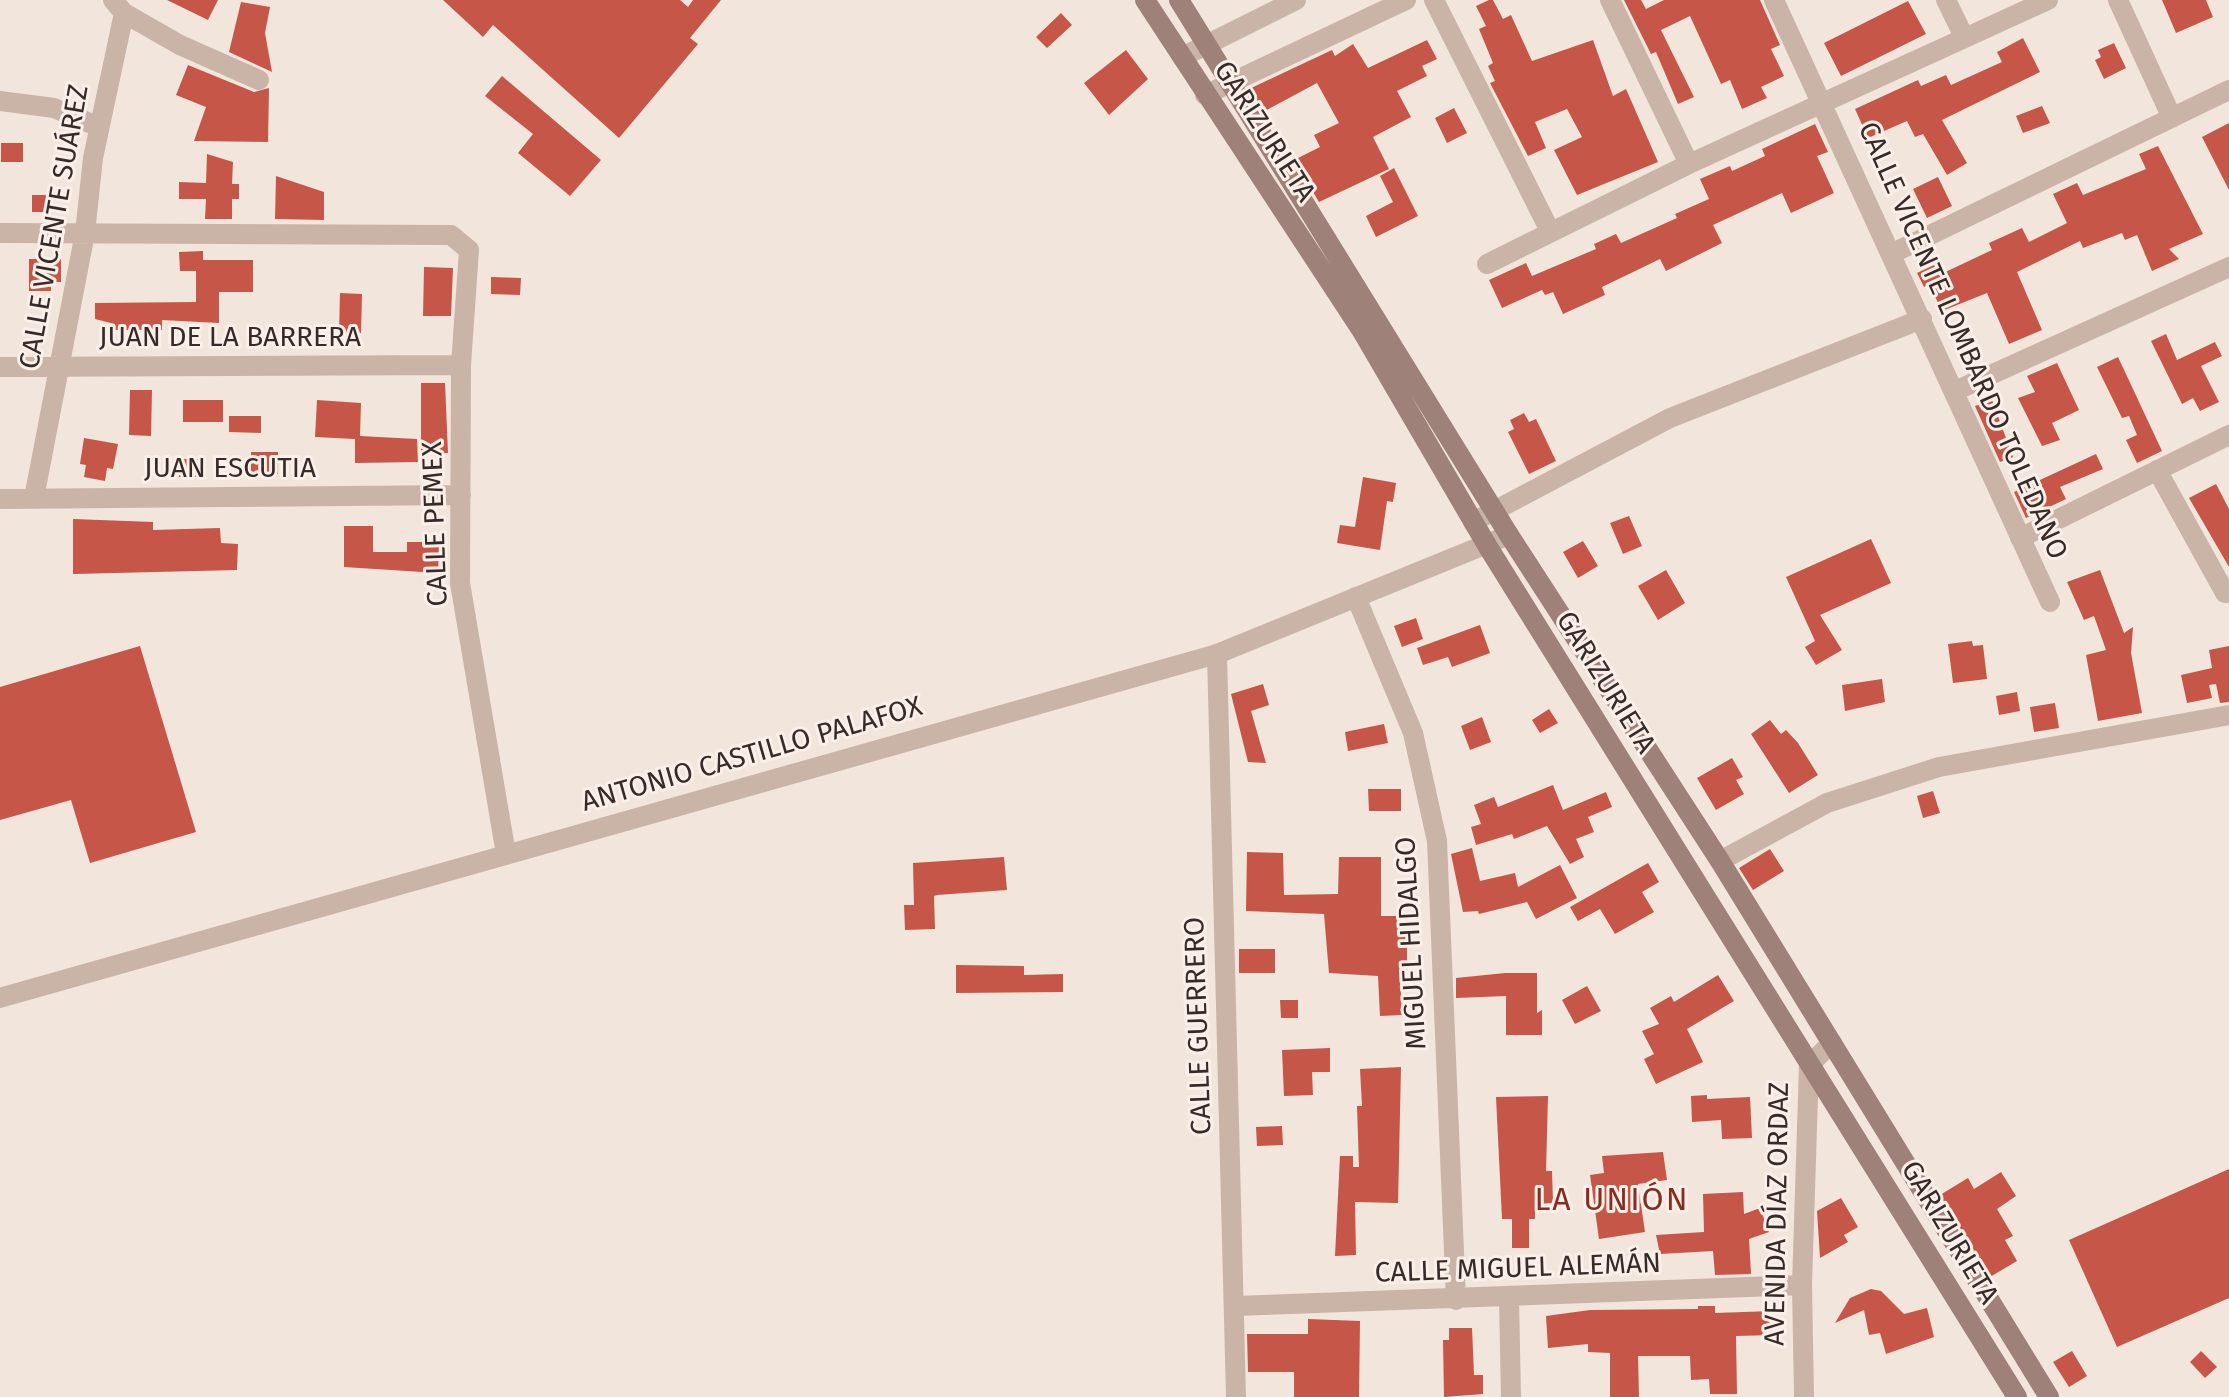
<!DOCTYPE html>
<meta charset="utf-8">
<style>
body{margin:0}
canvas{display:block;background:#f2e5dc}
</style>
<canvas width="2229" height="1397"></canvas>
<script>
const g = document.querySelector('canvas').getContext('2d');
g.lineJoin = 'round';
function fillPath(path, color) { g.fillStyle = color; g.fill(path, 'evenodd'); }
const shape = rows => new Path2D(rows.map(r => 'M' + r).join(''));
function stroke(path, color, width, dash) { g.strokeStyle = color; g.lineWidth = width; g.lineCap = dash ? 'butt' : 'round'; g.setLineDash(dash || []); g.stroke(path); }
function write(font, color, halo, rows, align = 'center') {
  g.font = font + ' "Fira Sans",sans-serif'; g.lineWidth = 6; g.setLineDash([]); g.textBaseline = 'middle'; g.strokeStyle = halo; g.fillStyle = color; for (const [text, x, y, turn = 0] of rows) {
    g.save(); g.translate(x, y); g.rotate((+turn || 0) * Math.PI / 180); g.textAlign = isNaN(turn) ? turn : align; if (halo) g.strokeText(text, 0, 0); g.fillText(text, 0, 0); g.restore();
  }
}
const building = shape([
 [167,0,218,0,208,20],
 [443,0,680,0,688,7,693,0,721,0,690,38,698,44,619,138,493,25,483,37],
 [1489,0,1493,0,1503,19,1511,15,1532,61,1593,40,1613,96,1626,89,1658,162,1577,195,1554,150,1582,137,1567,109,1535,122,1546,148,1528,156,1490,83,1495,81,1488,66,1493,63,1479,29,1486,26,1476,6],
 [1624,0,1641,0,1646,9,1664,0,1760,0,1780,45,1771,49,1784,76,1761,87,1767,98,1742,109,1730,80,1721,84,1690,16,1661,30,1694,97,1678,104,1656,52,1651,54],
 [2162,0,2206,0,2213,17,2176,33],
 [1908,1,1926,34,1841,76,1824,43],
 [241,2,270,7,265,33,272,72,229,52],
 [1061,13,1072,25,1047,48,1036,37],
 [2023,38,2040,72,1942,120,1967,163,1947,175,1923,134,1915,137,1907,121,1868,138,1855,109,1918,80,1921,86,1946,75,1951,85,2002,62,1997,52],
 [1427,40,1437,59,1422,66,1427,76,1397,91,1411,117,1373,137,1389,169,1319,202,1294,160,1320,147,1314,135,1339,123,1317,83,1263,112,1249,89,1332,50,1335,56,1353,44,1368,68],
 [2114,43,2126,68,2104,79,2095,60,2101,57,2098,50],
 [1126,50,1148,79,1109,115,1084,83],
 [188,65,254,92,269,88,268,142,194,141,206,107,176,95],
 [502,76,601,160,570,196,518,153,533,134,485,96],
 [2042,106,2050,123,2023,133,2016,116],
 [1454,108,1467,133,1447,143,1435,118],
 [2229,123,2229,190,2202,137],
 [1815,124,1828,152,1817,156,1834,193,1791,213,1782,193,1713,225,1722,243,1666,271,1660,259,1602,287,1605,295,1563,314,1553,292,1545,295,1542,290,1502,308,1489,280,1526,263,1532,276,1596,249,1594,244,1616,234,1621,243,1677,218,1675,214,1709,199,1700,179,1730,166,1732,171,1765,156,1762,149],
 [1,143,23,143,23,162,1,162],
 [2158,146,2203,234,2169,249,2179,259,2152,271,2137,235,2125,240,2122,233,2083,248,2080,241,2017,272,2042,330,2009,344,1987,293,1942,311,1929,284,1924,287,1917,273,1934,265,1939,275,1992,250,1989,243,2022,228,2029,242,2067,223,2053,194,2077,183,2083,195,2146,169,2139,154],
 [207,154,233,162,232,184,239,184,239,199,232,199,232,219,205,219,206,199,179,199,179,182,206,183],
 [1394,168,1418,216,1376,237,1366,216,1393,202,1380,176],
 [276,176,324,192,324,220,275,219],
 [1938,177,1952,206,1927,218,1913,189],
 [32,195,53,195,53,212,32,212],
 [203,251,203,260,253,260,253,292,219,292,219,323,162,320,162,330,115,330,115,324,95,319,95,303,196,302,196,271,180,271,179,252],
 [29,259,61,259,61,282,51,282,51,291,29,291],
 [424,267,453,268,451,316,423,316],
 [491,277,521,278,520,295,491,294],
 [340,293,362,294,361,333,339,333],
 [2166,334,2177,360,2215,342,2222,356,2201,366,2219,402,2200,411,2193,398,2182,404,2151,341],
 [2118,357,2162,451,2137,463,2126,440,2137,435,2129,416,2122,418,2097,367],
 [2057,363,2079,410,2052,423,2060,440,2042,446,2018,398,2035,392,2027,376],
 [421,383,445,383,448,453,421,453],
 [130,390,152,390,151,436,129,435],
 [183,400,223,400,223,422,183,422],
 [317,400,361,403,360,436,417,439,418,462,355,463,355,439,315,437],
 [1992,400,2013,457,2000,462,1975,406],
 [1524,413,1529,422,1536,419,1556,461,1529,474,1508,432,1514,429,1510,420],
 [229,416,261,416,261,433,229,432],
 [84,438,118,444,113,469,107,468,105,481,84,477,86,465,80,464],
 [251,452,278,452,278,474,251,474],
 [2096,454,2103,469,2060,487,2066,499,2026,518,2014,492],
 [179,459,199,459,199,477,179,477],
 [1363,477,1396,483,1393,502,1387,501,1380,550,1337,543,1340,525,1355,527],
 [2216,484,2229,509,2229,567,2189,498],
 [1629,516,1642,546,1623,554,1610,523],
 [73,519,153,522,153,530,220,528,221,543,238,544,237,570,73,574],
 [344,526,373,526,373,552,407,552,407,542,439,542,438,573,344,567],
 [1871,539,1891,583,1820,615,1842,650,1816,665,1805,647,1815,641,1786,577],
 [1583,541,1598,566,1578,578,1563,552],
 [1666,570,1685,603,1658,620,1638,586],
 [2100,570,2124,633,2133,627,2131,653,2142,713,2098,721,2086,655,2106,650,2094,616,2084,620,2067,582],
 [1416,618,1423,639,1402,647,1394,626],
 [1480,625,1490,653,1452,667,1448,657,1423,665,1417,648],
 [1972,641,1973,646,1983,645,1987,679,1953,683,1948,644],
 [140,646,196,832,90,863,71,800,0,820,0,687],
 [2229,646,2229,702,2220,703,2216,684,2209,685,2212,698,2187,703,2181,675,2212,668,2209,650],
 [1882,679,1885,702,1845,711,1842,685],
 [1263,684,1269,705,1251,711,1266,763,1248,762,1231,694],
 [2017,692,2020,711,1999,715,1996,696],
 [2055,703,2059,728,2034,732,2030,707],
 [1549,709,1558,723,1540,733,1532,720],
 [1482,717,1491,742,1470,750,1461,726],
 [1770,720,1781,734,1786,730,1798,743,1818,775,1789,793,1751,734],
 [1384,724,1388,743,1348,751,1345,732],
 [1732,758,1743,777,1736,780,1744,794,1716,810,1697,778],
 [1553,785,1563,810,1606,792,1612,807,1588,817,1594,832,1576,839,1584,857,1570,864,1547,826,1514,839,1512,834,1476,845,1471,827,1481,824,1474,805,1494,797,1498,807],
 [1368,789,1401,789,1401,811,1369,811],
 [1933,791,1940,813,1923,818,1917,796],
 [1472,848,1480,881,1515,873,1518,887,1560,865,1577,898,1536,919,1527,902,1479,914,1478,911,1463,912,1451,854],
 [1770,849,1784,871,1753,890,1739,868],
 [1247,852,1283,853,1284,895,1338,894,1339,857,1381,857,1381,916,1407,916,1407,976,1400,976,1402,1015,1380,1016,1378,976,1329,973,1324,914,1246,911],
 [1004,857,1007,890,937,895,934,896,935,929,905,930,904,905,914,905,913,863],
 [1648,863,1659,882,1642,892,1654,912,1615,934,1600,909,1578,921,1570,907],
 [1239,949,1275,949,1275,973,1239,973],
 [956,965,1024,966,1024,975,1063,974,1063,992,956,993],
 [1505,973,1537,973,1537,1013,1542,1010,1542,1035,1506,1035,1506,996,1456,998,1456,978],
 [1718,975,1734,1001,1687,1029,1703,1062,1656,1084,1644,1059,1654,1054,1642,1031,1659,1024,1650,1008,1671,996,1674,1002],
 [1587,986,1601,1011,1575,1024,1562,1000],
 [1280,1000,1298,1000,1298,1018,1281,1018],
 [1330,1048,1330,1072,1312,1072,1313,1095,1284,1096,1282,1050],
 [1401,1067,1398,1203,1355,1202,1356,1255,1335,1256,1340,1156,1353,1156,1353,1167,1359,1167,1357,1106,1362,1106,1360,1069],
 [1707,1095,1707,1099,1750,1097,1752,1138,1722,1139,1721,1120,1692,1122,1691,1096],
 [1548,1096,1546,1171,1552,1171,1553,1203,1535,1204,1535,1219,1529,1219,1529,1248,1512,1248,1512,1219,1502,1219,1496,1097],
 [1282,1126,1283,1145,1257,1146,1256,1127],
 [1663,1152,1667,1180,1638,1184,1645,1232,1599,1239,1590,1175,1604,1173,1602,1156],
 [2229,1169,2229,1298,2117,1347,2069,1240],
 [2001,1172,2016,1196,1997,1209,2013,1236,2005,1240,2017,1261,1990,1277,1940,1195,1968,1178,1974,1189],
 [1743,1192,1744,1214,1760,1208,1769,1232,1749,1239,1751,1274,1715,1275,1713,1251,1660,1254,1656,1235,1704,1232,1703,1194],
 [1841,1198,1858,1227,1844,1235,1848,1242,1820,1258,1817,1211],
 [1871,1289,1881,1291,1904,1314,1927,1308,1934,1337,1886,1354,1880,1333,1869,1335,1864,1310,1835,1323,1850,1298],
 [1698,1306,1715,1306,1715,1313,1772,1311,1773,1335,1736,1336,1737,1394,1710,1394,1709,1379,1691,1380,1690,1356,1638,1356,1639,1397,1610,1397,1610,1353,1588,1352,1588,1344,1548,1348,1546,1316,1590,1310,1698,1309],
 [1308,1319,1360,1321,1359,1397,1294,1397,1294,1372,1248,1372,1247,1334,1308,1334],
 [1449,1328,1472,1328,1474,1375,1483,1375,1483,1394,1444,1397,1443,1340,1449,1340],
 [2072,1351,2087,1376,2069,1387,2053,1362],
 [2201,1351,2217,1367,2205,1378,2190,1362]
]);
const minor = shape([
 [113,0,124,13,180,45,259,80],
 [1434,0,1550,231],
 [1610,0,1689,164],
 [1774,0,2050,602],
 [1946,0,1964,37],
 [2118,0,2172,118],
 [1182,57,1296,0],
 [1205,95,1406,0],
 [0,101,54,108,99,127],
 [0,233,451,235,469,250,461,365,460,583,506,854],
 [1893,253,2229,90],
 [1487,264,1689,164,2048,0],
 [0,367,461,365],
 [1955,391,2229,267],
 [2157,470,2225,593],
 [34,498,85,233,93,158,124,13],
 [0,499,461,495],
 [1473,522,1670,418,1922,319],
 [2020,538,2229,435],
 [1356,597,1413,733,1437,841,1456,1300],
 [1217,654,1236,1397],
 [1720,861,1827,803,1939,767,2229,715],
 [1509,1299,1511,1397],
 [1236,1306,1802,1285],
 [1804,1397,1802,1285,1809,1065,1832,1043]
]);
const tertiary = shape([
 [0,998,1217,654,1509,535]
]);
const secondary = shape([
 [1145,0,1362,331,1488,547,2017,1397],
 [1179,0,1509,535,1720,861,2049,1397]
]);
const streetNames = [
 ["GARIZURIETA",1264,132,57],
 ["CALLE VICENTE SUÁREZ",55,227,-80],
 ["JUAN DE LA BARRERA",230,338],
 ["CALLE VICENTE LOMBARDO TOLEDANO",1962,341,66],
 ["JUAN ESCUTIA",230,469],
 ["CALLE PEMEX",436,524,-92],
 ["GARIZURIETA",1605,683,58],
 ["ANTONIO CASTILLO PALAFOX",752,755,-16],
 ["MIGUEL HIDALGO",1412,943,-93],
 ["CALLE GUERRERO",1199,1026,-92],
 ["AVENIDA DÍAZ ORDAZ",1778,1214,-89],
 ["GARIZURIETA",1949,1233,59],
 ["CALLE MIGUEL ALEMÁN",1518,1269,-2]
];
const quarterNames = [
 ["LA UNIÓN",1612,1201]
];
fillPath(building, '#c65647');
stroke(minor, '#cab4a8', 20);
stroke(tertiary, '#cab4a8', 20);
stroke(secondary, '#9e8279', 20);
write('28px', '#372b28', '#faf0e9', streetNames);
g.letterSpacing = '2px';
write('32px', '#862d21', '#faf0e9', quarterNames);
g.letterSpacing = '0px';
</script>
